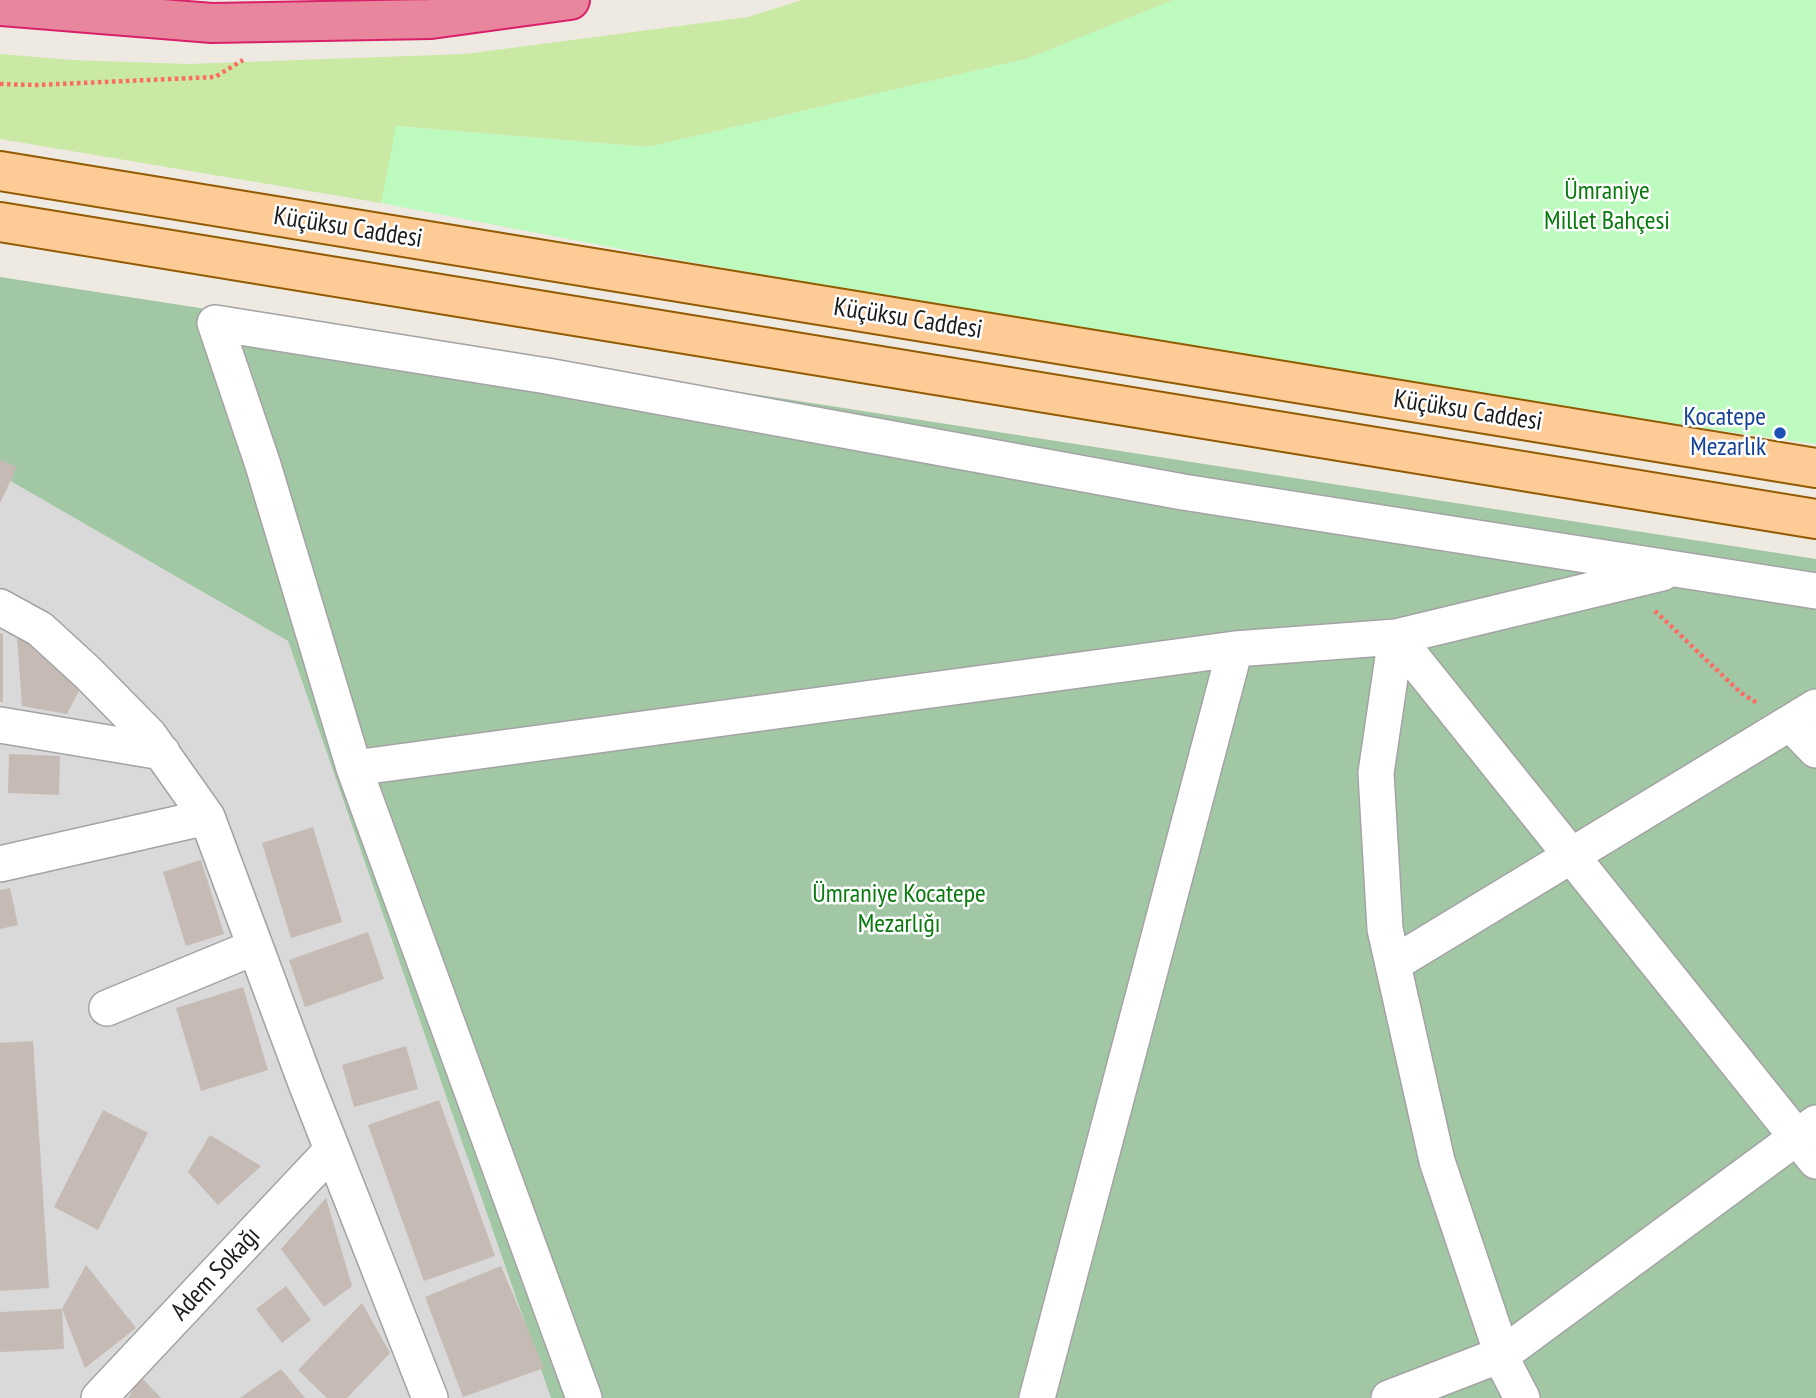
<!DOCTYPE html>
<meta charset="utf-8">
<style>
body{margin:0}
canvas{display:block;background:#eee9e1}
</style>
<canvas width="1816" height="1398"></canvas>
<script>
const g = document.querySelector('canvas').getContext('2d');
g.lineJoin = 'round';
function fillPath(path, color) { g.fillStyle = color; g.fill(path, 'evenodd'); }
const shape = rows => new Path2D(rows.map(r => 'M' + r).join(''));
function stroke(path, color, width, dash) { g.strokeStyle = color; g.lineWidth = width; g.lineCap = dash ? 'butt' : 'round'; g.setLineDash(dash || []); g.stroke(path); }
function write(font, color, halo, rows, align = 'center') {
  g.font = font + ' "PT Sans Narrow",sans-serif'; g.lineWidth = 5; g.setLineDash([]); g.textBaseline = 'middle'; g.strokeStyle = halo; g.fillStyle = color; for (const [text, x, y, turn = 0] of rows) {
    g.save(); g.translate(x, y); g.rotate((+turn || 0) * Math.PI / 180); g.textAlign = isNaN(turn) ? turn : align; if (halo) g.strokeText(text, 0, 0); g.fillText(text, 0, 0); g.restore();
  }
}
const residential = shape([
 [0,475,288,641,551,1398,0,1398]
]);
const grass = shape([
 [802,0,1173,0,1029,58,648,147,397,126,381,203,0,139,0,54,72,60,188,64,465,54,748,17]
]);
const cemetery = shape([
 [0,277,1816,559,1816,1398,551,1398,288,641,0,475]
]);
const park = shape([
 [1173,0,1816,0,1816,444,1311,374,1141,341,668,258,381,203,396,126,648,147,1029,58]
]);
const building = shape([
 [0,460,17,467,0,503],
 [0,633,3,634,3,702,0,702],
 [17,636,88,673,67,714,22,706],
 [9,754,60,756,59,795,8,793],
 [313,827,342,922,291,938,262,843],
 [201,860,224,934,186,946,163,872],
 [10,888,18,925,0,929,0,890],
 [368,932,384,979,305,1007,289,960],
 [243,987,268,1070,201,1091,176,1008],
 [33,1041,49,1288,0,1291,0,1043],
 [406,1046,418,1089,354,1107,342,1065],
 [439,1100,495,1256,424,1281,368,1125],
 [103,1110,148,1133,98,1230,54,1207],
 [210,1135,261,1166,218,1205,188,1172],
 [326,1198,352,1286,324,1307,281,1249],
 [86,1265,136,1328,85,1368,62,1309,64,1349,0,1352,0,1312,62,1309],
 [501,1266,544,1368,463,1397,425,1297],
 [286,1286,311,1320,282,1343,256,1309],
 [362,1303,390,1353,347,1398,327,1398,298,1370],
 [281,1369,305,1398,240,1398],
 [141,1377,161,1398,128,1398]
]);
const path = shape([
 [0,84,36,85,215,77,243,60],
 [1655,611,1741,693,1757,703]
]);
const minor = shape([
 [0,607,40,629,88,673,149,735,207,817,306,1083,430,1398],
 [1235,649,1396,637,1816,1161],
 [1791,724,1816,750],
 [0,725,162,752],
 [354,768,1235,649,1037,1398],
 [0,864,207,817],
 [1393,964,1816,707],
 [107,1008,255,947],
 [99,1398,332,1150],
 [584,1398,354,768,263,465,215,323,547,376,1183,492,1816,591],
 [1389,1398,1503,1354,1816,1123],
 [1522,1398,1507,1369,1437,1161,1385,929,1376,773,1396,637,1662,573]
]);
const major = shape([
 [0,171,1816,468],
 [0,222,1816,519]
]);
const highway = shape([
 [0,6,212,23,431,19,570,0]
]);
const markers = [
 [1780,433,7,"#1a4fb4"]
];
const parkNames = [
 ["Ümraniye",1607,192],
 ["Millet Bahçesi",1607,222],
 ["Ümraniye Kocatepe",899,895],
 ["Mezarlığı",899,925]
];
const streetNames = [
 ["Küçüksu Caddesi",348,228,9],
 ["Küçüksu Caddesi",908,319,9],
 ["Küçüksu Caddesi",1468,411,9],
 ["Adem Sokağı",216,1274,-47]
];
const transitNames = [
 ["Kocatepe",1766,418],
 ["Mezarlık",1766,448]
];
fillPath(residential, '#dad9d9');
fillPath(grass, '#cae9a5');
fillPath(cemetery, '#a2c7a5');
fillPath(park, '#bcfabd');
fillPath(building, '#c5bbb4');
stroke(minor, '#a3a3a3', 38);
stroke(major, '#935b00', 42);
stroke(highway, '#d92169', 42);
stroke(path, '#fc6c64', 4.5, [3.5, 3.5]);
stroke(minor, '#fff', 35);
stroke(major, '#fdcb96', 38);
stroke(highway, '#e7869d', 38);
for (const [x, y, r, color] of markers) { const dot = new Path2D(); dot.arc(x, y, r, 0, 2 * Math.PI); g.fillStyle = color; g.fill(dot); stroke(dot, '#fff', 2.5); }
write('26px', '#097a0d', '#fff', parkNames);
write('26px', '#1c1c1c', '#fff', streetNames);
write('26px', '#164399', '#fff', transitNames, 'right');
</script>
